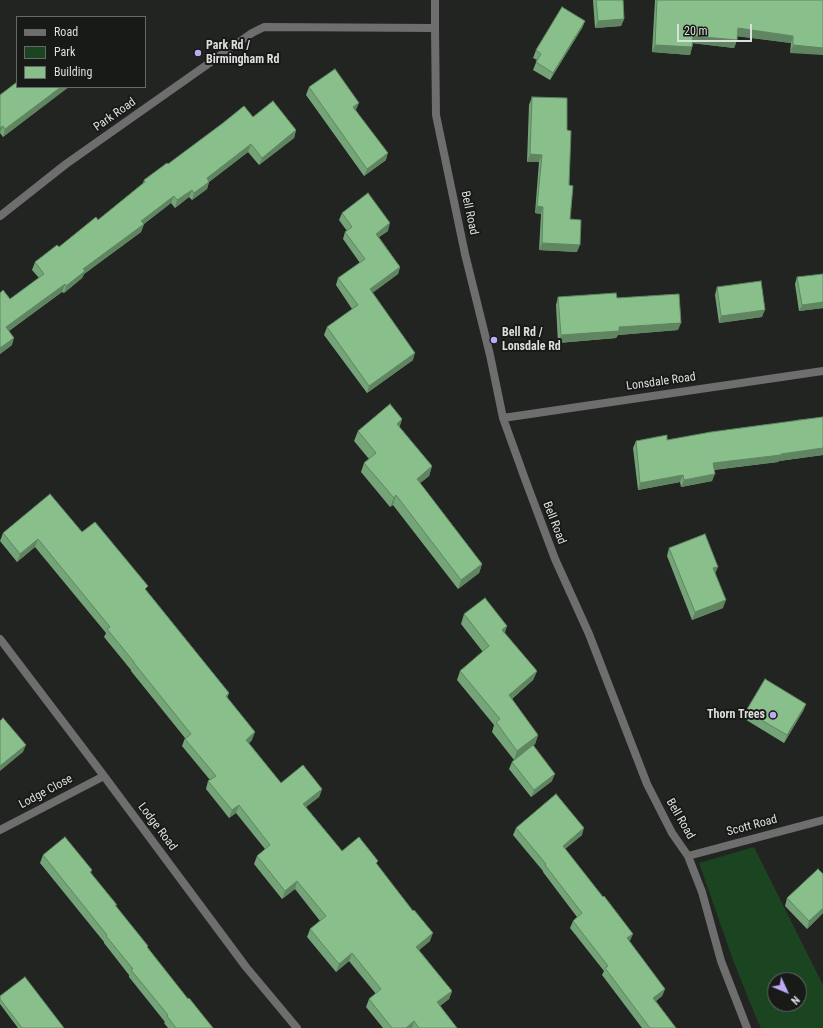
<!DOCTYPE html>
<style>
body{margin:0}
#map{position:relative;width:823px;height:1028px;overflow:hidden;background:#222422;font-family:"Roboto Condensed",sans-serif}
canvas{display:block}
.legend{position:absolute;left:16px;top:16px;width:130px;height:72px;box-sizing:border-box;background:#181a18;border:1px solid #676867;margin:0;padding:5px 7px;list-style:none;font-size:12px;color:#dddedd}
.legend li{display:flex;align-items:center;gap:8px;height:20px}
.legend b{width:20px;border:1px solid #676867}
.north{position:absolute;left:767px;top:972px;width:40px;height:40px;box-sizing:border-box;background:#181a18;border:1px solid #676867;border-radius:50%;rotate:134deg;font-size:11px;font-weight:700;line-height:16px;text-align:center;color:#dddedd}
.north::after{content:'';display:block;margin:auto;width:14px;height:18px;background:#bda9f5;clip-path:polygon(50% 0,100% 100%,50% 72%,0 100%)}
.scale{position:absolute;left:677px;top:24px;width:75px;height:18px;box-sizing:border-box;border:2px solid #dddedd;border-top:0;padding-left:5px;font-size:12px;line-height:14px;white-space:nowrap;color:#dddedd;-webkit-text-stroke:3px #181a18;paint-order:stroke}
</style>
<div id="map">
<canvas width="823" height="1028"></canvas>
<ul class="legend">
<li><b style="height:5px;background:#6d6e6d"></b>Road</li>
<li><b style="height:11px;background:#1b4420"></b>Park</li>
<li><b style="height:11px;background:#88bf8b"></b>Building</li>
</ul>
<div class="north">N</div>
<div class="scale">20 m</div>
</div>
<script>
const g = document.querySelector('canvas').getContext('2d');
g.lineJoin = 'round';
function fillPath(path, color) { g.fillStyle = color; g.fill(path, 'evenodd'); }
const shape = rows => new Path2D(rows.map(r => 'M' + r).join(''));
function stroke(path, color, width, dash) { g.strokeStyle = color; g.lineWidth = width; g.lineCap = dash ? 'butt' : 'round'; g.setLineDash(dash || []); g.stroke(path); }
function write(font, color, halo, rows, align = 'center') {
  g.font = font + ' "Roboto Condensed",sans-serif'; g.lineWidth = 4; g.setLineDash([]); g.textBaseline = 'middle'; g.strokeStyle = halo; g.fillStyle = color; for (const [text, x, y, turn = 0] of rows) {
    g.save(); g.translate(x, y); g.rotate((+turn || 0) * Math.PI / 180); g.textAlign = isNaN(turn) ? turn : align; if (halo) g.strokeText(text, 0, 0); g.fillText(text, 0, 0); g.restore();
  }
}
const green = shape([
 [754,847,823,985,823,1028,761,1028,757,1020,733,960,699,863],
 [775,980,799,980,799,1004,775,1004]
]);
const minor = shape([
 [435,0,435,28,436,115,465,254,490,355,503,418,525,479,555,559,589,634,647,784,672,833,688,856,702,892,721,961,747,1028],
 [0,216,66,164,252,33,264,27,435,28],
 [503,418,823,371],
 [0,639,104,776,246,967,297,1028],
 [0,830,104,776],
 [688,856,823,820]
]);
const wall = shape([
 [593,0,623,0,624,19,621,26,595,28],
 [655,0,823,0,790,53,791,43,737,36,737,40,734,48,693,43,690,55,652,52],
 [585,21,582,28,550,80,533,70,537,60,533,58,536,50],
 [309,87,356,110,386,160,364,176,306,95],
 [60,93,3,137,0,133,0,95],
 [532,97,567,130,570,219,577,252,539,250,541,214,535,213,539,162,527,162,529,105],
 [253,117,296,130,294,138,259,165,248,152,209,182,207,189,192,200,189,197,175,208,171,203,144,224,141,232,84,274,82,278,64,293,62,292,9,331,12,345,0,354,10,299,39,278,32,270,35,262,59,247,98,220,143,183,144,180,168,164],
 [342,213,388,231,379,237,400,267,398,274,372,293,413,360,367,393,324,335,327,327,352,309,336,285,338,278,360,263,343,239,345,232,347,231,339,220],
 [797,277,823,308,799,311,795,284],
 [717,287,762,317,719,323,715,295],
 [558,297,617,298,678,330,618,335,616,338,558,343,556,305],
 [823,417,823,455,779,461,778,462,714,470,712,481,681,487,680,482,638,490,633,448,636,441,667,440,796,421,796,420],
 [402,419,399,428,432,466,429,476,420,483,482,564,479,573,458,589,393,505,390,507,361,472,364,463,369,459,354,441,358,431],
 [82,532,147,591,229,693,227,698,252,740,249,743,281,783,322,789,319,797,306,807,342,851,377,864,430,941,419,950,452,991,449,999,440,1006,457,1028,383,1028,366,1007,369,999,376,994,349,961,336,972,307,937,310,929,320,921,295,889,282,899,254,864,257,856,265,849,236,813,229,818,206,789,208,781,210,780,182,746,185,738,131,671,131,670,104,637,106,633,35,547,17,562,0,541,3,533],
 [669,548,715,574,723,608,692,620,667,556],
 [464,614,505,633,537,671,533,680,512,699,538,735,535,744,533,746,552,781,531,797,509,769,512,762,514,760,492,732,494,725,457,680,460,671,483,652,461,624],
 [806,704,803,711,784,743,743,718,746,711],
 [516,828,582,835,565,849,630,942,665,989,662,996,656,1001,676,1028,642,1028,602,975,604,971,570,928,573,921,577,917,543,872,543,871,513,835],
 [43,855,92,870,91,873,147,947,188,999,213,1028,168,1028,164,1023,165,1022,129,977,129,975,104,943,104,942,40,863],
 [823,874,823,913,807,929,785,906,787,898],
 [0,996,64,1028,18,1028,0,1004]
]);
const shadedWall = shape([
 [624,19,621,26,595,28,598,21],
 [585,21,582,28,550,80,553,73],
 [738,28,793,36,791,43,735,36],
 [693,36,737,40,734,48,690,43],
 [655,45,692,47,690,55,652,52],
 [793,45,823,48,823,55,790,53],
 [61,87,69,87,3,137,5,129],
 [359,103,356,110,353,107],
 [3,126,0,133,0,134,0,128],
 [296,130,294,138,259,165,262,158],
 [251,144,248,152,205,185,209,182,207,189,192,200,194,193,207,178],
 [388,153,386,160,364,176,367,169],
 [530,154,542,155,539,162,527,162],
 [192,190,189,197,175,208,177,200],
 [174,196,171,203,138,228,141,221],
 [537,206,543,207,541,214,535,213],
 [390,223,388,231,373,241,376,234],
 [144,224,141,232,84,274,82,278,64,293,66,286,83,269],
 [542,243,580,245,577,252,539,250],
 [400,267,398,274,367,297,370,289],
 [65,284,62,292,4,334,6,327],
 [823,302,823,308,799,311,802,305],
 [765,310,762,317,719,323,721,316],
 [681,323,678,330,618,335,616,338,558,343,561,335,619,327],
 [14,338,12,345,0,354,0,348],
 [415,353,413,360,367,393,369,386],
 [402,419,399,429,397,424],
 [823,448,823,455,779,461,778,462,711,470,713,463,781,454],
 [432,466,429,476,414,488,417,479],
 [715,474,712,481,681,487,684,480],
 [683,475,680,482,638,490,640,483],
 [396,495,393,505,390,507,394,498],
 [38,539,35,547,17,562,20,554],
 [482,564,479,573,458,589,461,580],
 [718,567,715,574,713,568],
 [726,600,723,608,692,620,695,612],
 [507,626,504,636,502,630],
 [537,671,533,680,505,704,509,695],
 [806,704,803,711,784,743,787,735],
 [255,732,252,740,243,748,246,740],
 [538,735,535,744,514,760,517,751],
 [26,745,23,752,0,771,0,766],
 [555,774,552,781,531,797,534,790],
 [322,789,319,797,301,811,303,804],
 [239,805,236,813,229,818,232,810],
 [584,828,582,835,560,853,563,846],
 [297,881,295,889,282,899,285,891],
 [823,908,823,913,807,929,809,921],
 [433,933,430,941,413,955,416,947],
 [633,934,630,941,625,946,627,938],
 [352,953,349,961,336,972,339,964],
 [665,989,662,996,650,1005,653,998],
 [452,991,449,999,434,1010,437,1002],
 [414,1021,412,1028,406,1028]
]);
const building = shape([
 [596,0,623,0,624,19,598,21,596,0],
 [657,0,823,0,823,48,793,45,793,36,738,28,737,40,693,36,692,47,655,45,657,0],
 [562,7,585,21,553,73,536,62,541,54,536,50,562,7],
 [335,69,359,103,353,107,388,153,367,169,309,87,335,69],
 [17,82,17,87,61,87,5,129,3,126,0,128,0,95,17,82],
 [532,97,567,98,567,130,571,131,569,185,573,186,570,219,581,220,580,245,542,243,543,207,537,206,542,155,530,154,532,97],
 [273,101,296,130,262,158,251,144,207,178,209,182,194,193,192,190,177,200,174,196,141,221,144,224,83,269,85,271,66,286,65,284,6,327,14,338,0,348,0,293,3,290,10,299,44,274,35,262,57,245,59,247,96,217,98,220,145,182,144,180,167,163,168,164,223,123,244,106,253,117,273,101],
 [368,193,390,223,376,234,400,267,370,289,415,353,369,386,327,327,358,305,338,278,365,259,345,232,352,227,342,213,368,193],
 [823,274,823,302,802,305,797,277,823,274],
 [761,281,765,310,721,316,717,287,761,281],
 [616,293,617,298,679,294,681,323,619,327,619,331,561,335,558,297,616,293],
 [390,404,402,419,397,424,432,466,417,479,482,564,461,580,396,495,394,498,364,463,376,453,358,431,390,404],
 [823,417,823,448,781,454,781,455,713,463,715,474,684,480,683,475,640,483,636,441,667,435,667,440,711,432,823,417],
 [50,494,82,532,95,522,148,586,145,589,229,693,226,696,255,732,246,740,281,783,303,765,322,789,303,804,342,851,359,837,378,861,376,863,413,911,414,910,433,933,416,947,452,991,437,1002,457,1028,419,1028,414,1021,406,1028,392,1028,369,999,381,989,352,953,339,964,310,929,326,916,297,881,285,891,257,856,270,845,239,805,232,810,208,781,216,776,185,739,191,734,134,663,134,662,107,629,110,627,38,539,20,554,3,533,50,494],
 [705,534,718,567,713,568,726,600,695,612,669,548,705,534],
 [485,598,507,626,502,630,537,671,509,695,538,735,517,751,496,722,500,719,460,671,489,646,464,614,485,598],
 [765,679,806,704,787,735,746,711,765,679],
 [3,718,26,745,0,766,0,721,3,718],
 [533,745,555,774,534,790,512,762,533,745],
 [556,794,584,828,563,846,603,897,604,896,633,934,627,938,665,989,653,998,676,1028,650,1028,605,968,608,966,573,921,582,913,545,865,546,864,516,828,556,794],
 [65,837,92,870,90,872,117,905,115,905,148,946,147,947,188,999,189,998,213,1028,176,1028,167,1016,168,1015,131,970,133,969,106,936,107,935,43,855,65,837],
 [818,869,823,874,823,908,809,921,787,898,818,869],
 [25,977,64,1028,22,1028,0,999,0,996,25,977]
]);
const markers = [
 [198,53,4,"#bda9f5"],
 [494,340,4,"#bda9f5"],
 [773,715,4,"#bda9f5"]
];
const poiNames = [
 ["Park Rd /",206,46],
 ["Birmingham Rd",206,60],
 ["Bell Rd /",502,333],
 ["Lonsdale Rd",502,347],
 ["Thorn Trees",765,715,"right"]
];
const streetNames = [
 ["Park Road",115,115,-35],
 ["Bell Road",469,213,78],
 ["Lonsdale Road",661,382,-8],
 ["Bell Road",554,523,69],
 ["Lodge Close",46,792,-28],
 ["Bell Road",680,819,60],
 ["Scott Road",752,826,-15],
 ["Lodge Road",157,827,53]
];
fillPath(green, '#1b4420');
stroke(minor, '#6d6e6d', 8);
fillPath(wall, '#75a478');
fillPath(shadedWall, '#5f8661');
fillPath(building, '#88bf8b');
stroke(building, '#5f8661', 1);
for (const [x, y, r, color] of markers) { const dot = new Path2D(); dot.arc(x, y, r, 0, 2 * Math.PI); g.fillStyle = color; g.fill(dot); stroke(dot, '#181a18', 1.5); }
write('bold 12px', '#dddedd', '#181a18', poiNames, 'left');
write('12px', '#dddedd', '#181a18', streetNames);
</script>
